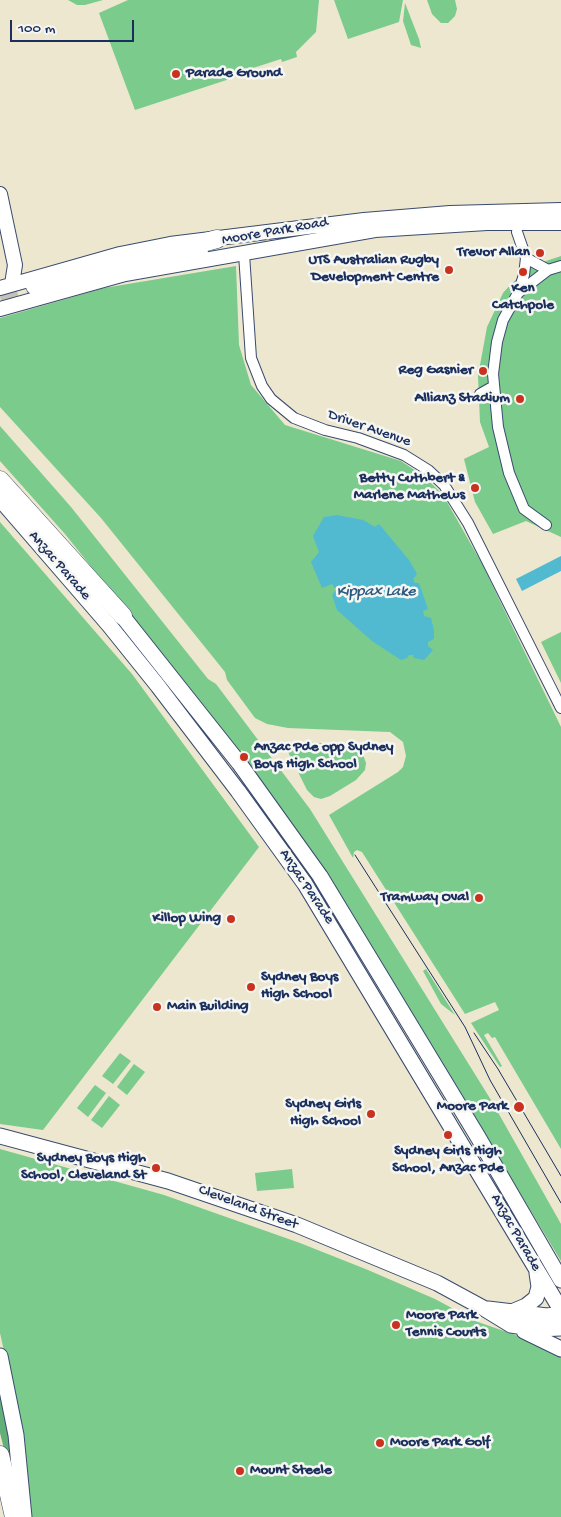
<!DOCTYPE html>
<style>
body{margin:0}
#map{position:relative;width:561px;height:1517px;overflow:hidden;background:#ece7ce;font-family:"Gochi Hand",sans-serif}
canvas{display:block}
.scale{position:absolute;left:10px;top:20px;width:124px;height:22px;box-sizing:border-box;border:2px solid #1b2f5e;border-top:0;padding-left:6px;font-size:15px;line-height:18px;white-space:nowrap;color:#1b2f5e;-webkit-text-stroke:4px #f6f6f2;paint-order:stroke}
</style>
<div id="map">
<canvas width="561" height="1517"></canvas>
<div class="scale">100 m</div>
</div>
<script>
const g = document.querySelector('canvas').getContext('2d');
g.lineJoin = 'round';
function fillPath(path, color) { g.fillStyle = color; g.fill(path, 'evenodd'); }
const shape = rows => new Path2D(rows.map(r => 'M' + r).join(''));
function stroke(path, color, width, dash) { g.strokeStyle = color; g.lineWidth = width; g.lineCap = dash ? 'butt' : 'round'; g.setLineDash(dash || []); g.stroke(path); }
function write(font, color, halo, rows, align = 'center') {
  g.font = font + ' "Gochi Hand",sans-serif'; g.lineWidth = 5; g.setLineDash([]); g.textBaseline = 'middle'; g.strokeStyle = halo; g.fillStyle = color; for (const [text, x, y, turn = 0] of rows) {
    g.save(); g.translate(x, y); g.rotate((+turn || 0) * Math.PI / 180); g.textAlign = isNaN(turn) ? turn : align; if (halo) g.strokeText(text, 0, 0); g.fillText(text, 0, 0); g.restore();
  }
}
const green = shape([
 [68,0,103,0,85,5,77,5],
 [128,0,319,0,316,32,296,52,297,57,282,62,281,59,253,68,254,71,135,110,99,13],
 [334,0,403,0,399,22,348,39],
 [427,0,455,0,457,9,455,16,448,23,441,23,432,14],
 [405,3,419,39,421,48,411,45,403,21],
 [561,256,561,537,526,521,493,534,475,502,464,459,489,447,480,422,478,376,487,327,503,293,511,284,534,265],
 [236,266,239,345,251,385,285,425,401,461,425,477,443,495,481,562,561,727,561,1149,495,1037,492,1038,488,1033,484,1035,502,1066,500,1067,471,1023,499,1010,495,1002,465,1014,362,852,357,850,354,852,353,858,329,815,398,772,403,767,406,756,403,742,390,732,288,728,267,724,255,718,227,680,225,672,101,518,0,407,0,318,104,288],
 [0,426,71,507,208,679,216,684,310,809,491,1100,561,1224,561,1261,325,871,245,761,248,759,242,750,239,752,65,534,0,461],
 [0,522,132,674,259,847,43,1130,0,1124],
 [561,632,561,683,541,642],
 [293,742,352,744,362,752,366,763,365,770,356,780,330,796,321,799,314,797,307,790,287,750,288,744],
 [426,969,455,1015,441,1004,423,971],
 [120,1053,131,1061,113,1084,102,1076],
 [134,1064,145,1072,127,1095,117,1087],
 [95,1085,106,1093,88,1117,77,1108],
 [109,1096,120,1105,102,1128,91,1120],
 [0,1149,164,1195,300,1243,368,1270,435,1299,478,1322,527,1339,561,1343,561,1517,30,1517,23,1436,0,1333],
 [292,1169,294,1188,257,1191,255,1173]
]);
const forest = shape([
 [0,1390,9,1435,14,1488,0,1433]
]);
const water = shape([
 [337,515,363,520,375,527,379,524,409,560,417,574,413,579,415,583,419,583,428,609,423,611,424,616,431,618,434,630,434,639,428,642,428,646,433,650,424,660,414,658,413,655,409,655,407,658,401,660,372,641,337,610,332,595,336,590,332,584,322,588,311,562,319,552,313,536,324,517],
 [561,556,561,571,522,591,516,579]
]);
const highwayTunnel = shape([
 [0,297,35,286]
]);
const street = shape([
 [517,232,526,258,548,270],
 [244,254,251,358,262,386,271,399,294,418,325,430,358,438,404,455,428,470,444,485,468,523,561,708],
 [518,293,524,275,526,258],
 [480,394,494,386],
 [546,525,524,509,509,473,498,427,493,374,497,342,503,320,518,293,548,270,561,266]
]);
const secondary = shape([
 [0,194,15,265,12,284],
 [0,288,120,254,170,244,364,220,450,213,561,210],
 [0,309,125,274,375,230,487,223,561,223]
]);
const primary = shape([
 [0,499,109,625,158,686,238,791,305,884,561,1310],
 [116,608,239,763,320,876,478,1137,561,1280],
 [0,1136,168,1181,297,1225,437,1283,485,1309,511,1325,538,1329,561,1328],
 [488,1309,547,1316,561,1314],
 [514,1311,526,1306,536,1298,539,1287,537,1273],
 [524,1331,561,1349],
 [0,1356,16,1435,24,1517]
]);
const highway = shape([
 [184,248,217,239],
 [35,286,137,260,199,253],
 [0,480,123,616],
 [0,1455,14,1517]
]);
const tram = shape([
 [355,855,465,1027,490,1080,561,1203],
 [474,1033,498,1069,561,1176]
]);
const markers = [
 [176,74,5,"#c8321e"],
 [540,253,5,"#c8321e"],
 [449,270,5,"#c8321e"],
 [523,272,5,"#c8321e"],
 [483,371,5,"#c8321e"],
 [520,399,5,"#c8321e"],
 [475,488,5,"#c8321e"],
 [244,757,5,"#c8321e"],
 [479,898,5,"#c8321e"],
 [231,919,5,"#c8321e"],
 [251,987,5,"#c8321e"],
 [157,1007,5,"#c8321e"],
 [519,1107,6,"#c8321e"],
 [371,1114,5,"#c8321e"],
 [448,1135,5,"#c8321e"],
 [156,1168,5,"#c8321e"],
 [396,1325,5,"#c8321e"],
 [380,1443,5,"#c8321e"],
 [240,1471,5,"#c8321e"]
];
const poiNames = [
 ["Parade Ground",186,74,"left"],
 ["Trevor Allan",530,253],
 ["UTS Australian Rugby",439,261],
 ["Development Centre",439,278],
 ["Ken",523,289,"center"],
 ["Catchpole",523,306,"center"],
 ["Reg Gasnier",473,371],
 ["Allianz Stadium",510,399],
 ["Betty Cuthbert &",465,479],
 ["Marlene Mathews",465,496],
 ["Anzac Pde opp Sydney",254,748,"left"],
 ["Boys High School",254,765,"left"],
 ["Tramway Oval",469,898],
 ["Killop Wing",221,919],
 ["Sydney Boys",261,978,"left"],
 ["High School",261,995,"left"],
 ["Main Building",167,1007,"left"],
 ["Sydney Girls",361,1105],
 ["High School",361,1122],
 ["Moore Park",508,1107],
 ["Sydney Girls High",448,1152,"center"],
 ["School, Anzac Pde",448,1169,"center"],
 ["Sydney Boys High",146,1159],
 ["School, Cleveland St",146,1176],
 ["Moore Park",406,1316,"left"],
 ["Tennis Courts",406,1333,"left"],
 ["Moore Park Golf",390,1443,"left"],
 ["Mount Steele",250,1471,"left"]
];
const streetNames = [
 ["Moore Park Road",275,232,-10],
 ["Driver Avenue",369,429,19],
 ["Anzac Parade",59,566,49],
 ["Anzac Parade",306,887,56],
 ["Cleveland Street",248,1208,20],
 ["Anzac Parade",515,1233,60]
];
const waterNames = [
 ["Kippax Lake",376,593]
];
fillPath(green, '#7acb8c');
fillPath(forest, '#63af78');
fillPath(water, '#52bad0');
stroke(highwayTunnel, '#c2c2b8', 18, [18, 9]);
stroke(street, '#3a4b6f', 12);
stroke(secondary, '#3a4b6f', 16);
stroke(primary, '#3a4b6f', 17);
stroke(highway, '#3a4b6f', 19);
stroke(street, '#fff', 10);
stroke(secondary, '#fff', 14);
stroke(primary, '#fff', 15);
stroke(highway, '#fff', 18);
stroke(tram, '#1b2f5e', 1);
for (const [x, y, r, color] of markers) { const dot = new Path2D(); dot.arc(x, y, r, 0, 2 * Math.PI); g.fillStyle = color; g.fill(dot); stroke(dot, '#f6f6f2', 2); }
write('bold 15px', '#1b2f5e', '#f6f6f2', poiNames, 'right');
write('15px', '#1b2f5e', '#f6f6f2', streetNames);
write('italic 16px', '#2c5980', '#f6f6f2', waterNames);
</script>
